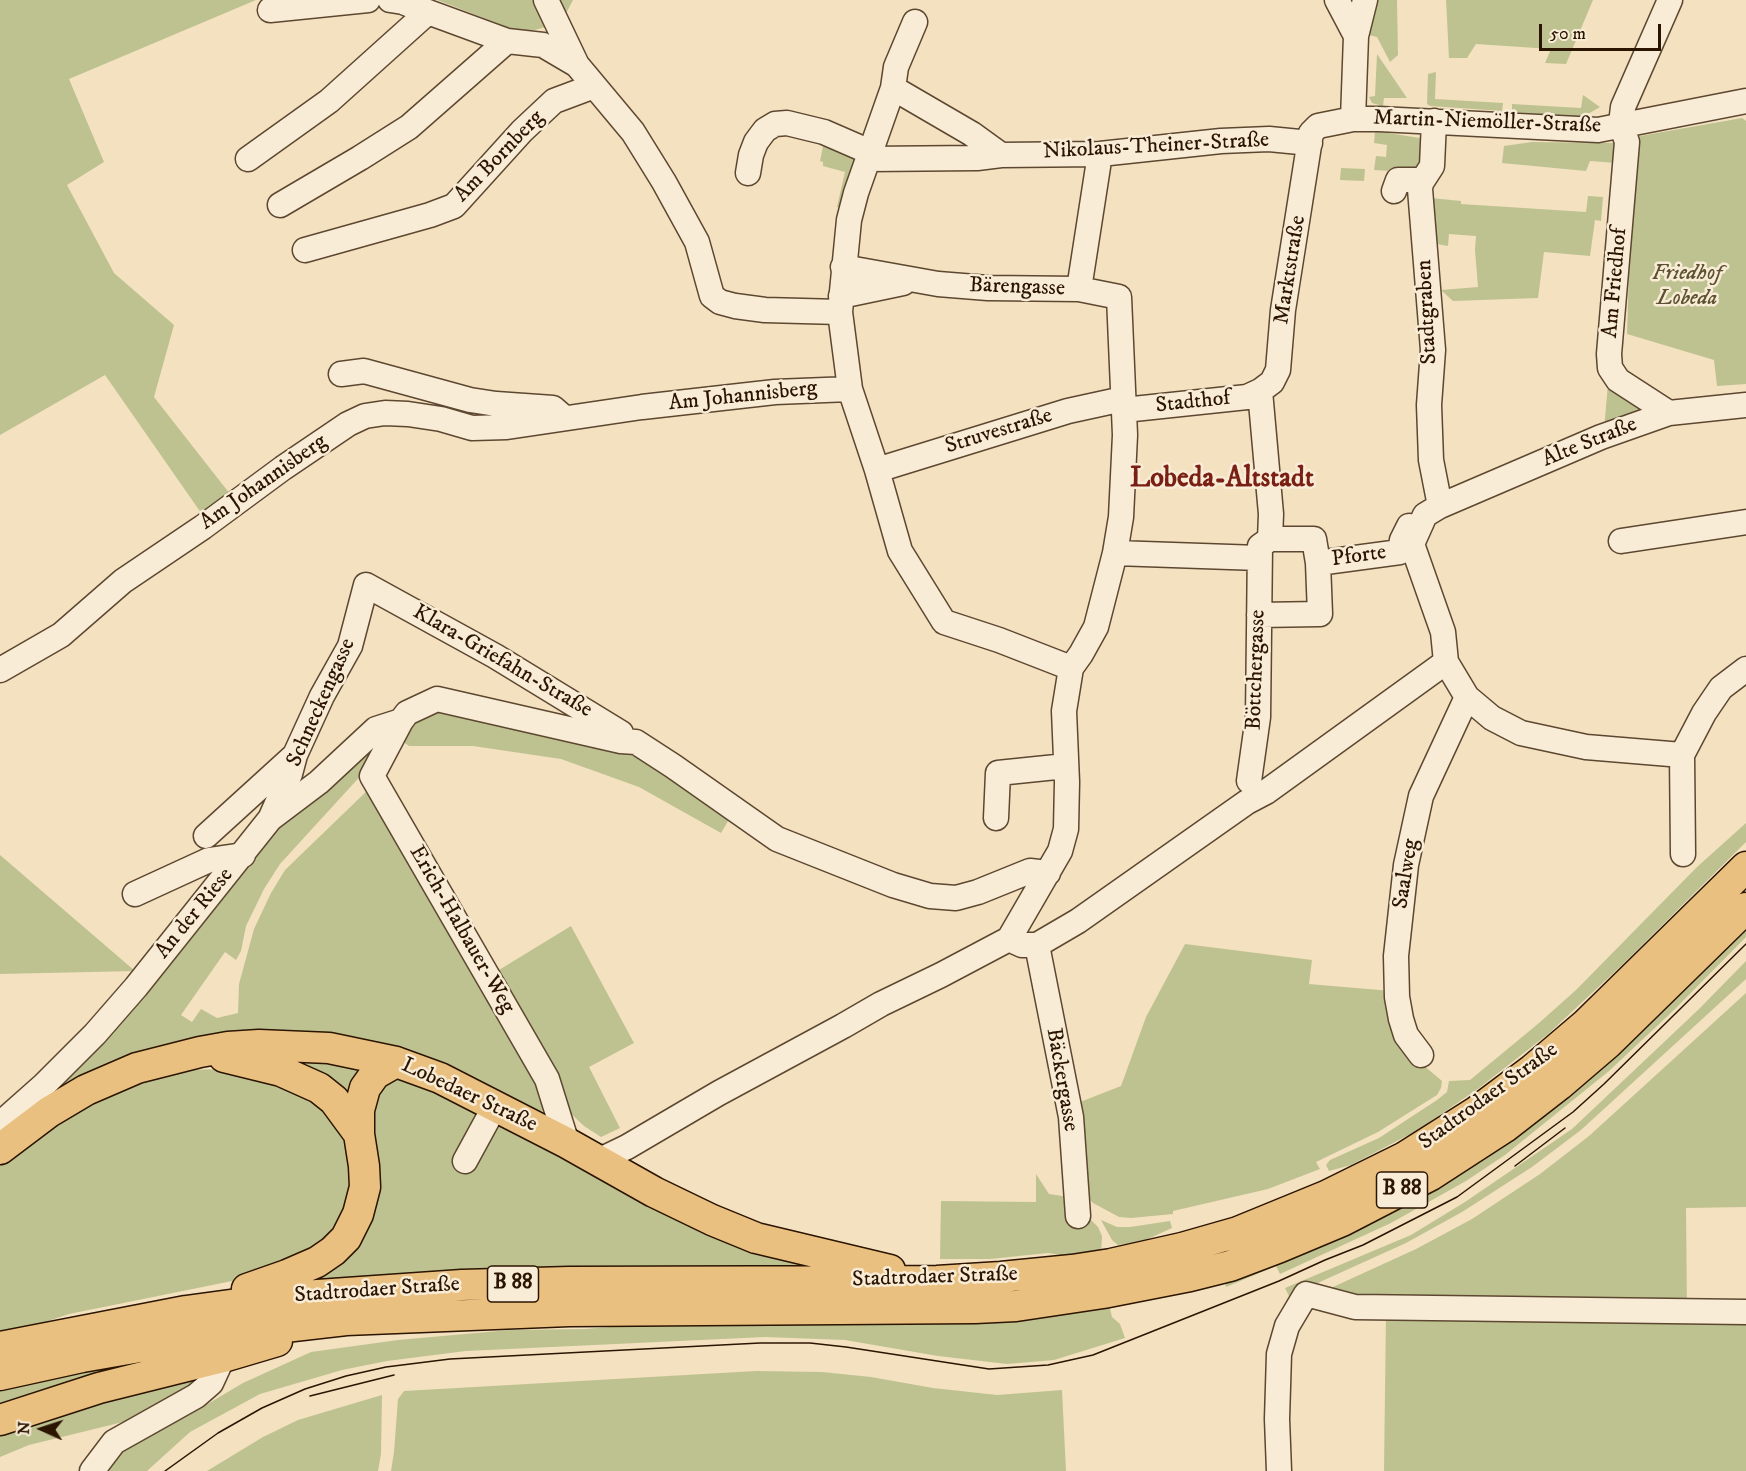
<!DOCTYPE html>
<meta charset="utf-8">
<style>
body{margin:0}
#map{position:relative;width:1746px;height:1471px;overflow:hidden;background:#f4e1c0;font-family:"IM FELL DW Pica",serif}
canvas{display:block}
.north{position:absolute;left:12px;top:1399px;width:60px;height:60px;-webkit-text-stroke:4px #f8ecd6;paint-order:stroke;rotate:273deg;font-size:16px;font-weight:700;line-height:24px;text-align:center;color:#2b1400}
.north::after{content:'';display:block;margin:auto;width:21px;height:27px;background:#2b1400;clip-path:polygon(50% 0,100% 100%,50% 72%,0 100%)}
.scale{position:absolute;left:1539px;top:24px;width:122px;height:27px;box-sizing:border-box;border:3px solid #2b1400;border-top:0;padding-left:8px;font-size:18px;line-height:21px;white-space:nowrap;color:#2b1400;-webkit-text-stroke:4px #f8ecd6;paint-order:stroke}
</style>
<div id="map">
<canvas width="1746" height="1471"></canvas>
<div class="north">N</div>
<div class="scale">50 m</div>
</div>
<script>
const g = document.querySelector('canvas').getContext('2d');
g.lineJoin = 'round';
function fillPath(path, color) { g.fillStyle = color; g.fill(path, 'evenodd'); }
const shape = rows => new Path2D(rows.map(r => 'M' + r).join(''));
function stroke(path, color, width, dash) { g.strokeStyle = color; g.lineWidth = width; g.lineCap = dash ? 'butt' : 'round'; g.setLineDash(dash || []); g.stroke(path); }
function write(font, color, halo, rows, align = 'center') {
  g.font = font + ' "IM FELL DW Pica",serif'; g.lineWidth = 5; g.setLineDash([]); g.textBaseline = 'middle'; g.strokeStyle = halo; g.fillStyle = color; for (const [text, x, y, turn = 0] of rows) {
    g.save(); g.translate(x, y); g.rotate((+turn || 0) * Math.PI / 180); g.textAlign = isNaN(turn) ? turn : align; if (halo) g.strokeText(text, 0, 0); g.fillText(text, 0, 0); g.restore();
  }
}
const green = shape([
 [0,0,256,0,69,79,104,162,67,185,114,273,174,325,154,397,241,508,213,530,105,375,0,435],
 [437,0,573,0,561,23,523,33],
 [1373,0,1397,0,1398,55,1390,62,1377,37,1364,34],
 [1446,0,1593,0,1566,64,1545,63,1551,49,1476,44,1467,58,1449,58],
 [1377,54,1407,98,1384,98,1383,106,1372,103,1369,97,1375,96],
 [1436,72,1435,99,1503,103,1502,111,1430,106,1427,104,1428,74],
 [1583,95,1600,107,1583,117,1512,112,1512,104,1581,108],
 [1742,118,1746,121,1746,384,1717,386,1714,360,1627,334,1630,240,1638,142,1640,136],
 [1375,131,1420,138,1422,146,1421,157,1416,168,1395,168,1391,171,1374,170,1376,156,1386,157,1387,145,1374,143],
 [825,136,859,152,842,208,837,207,845,172,823,166,823,162,820,161],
 [1532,142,1618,143,1616,163,1590,161,1586,171,1502,163,1504,146],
 [1341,168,1365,169,1364,181,1340,180],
 [1588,196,1603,197,1601,221,1595,220,1590,256,1544,252,1538,298,1453,301,1441,290,1478,287,1475,250,1476,236,1449,234,1448,246,1437,244,1430,235,1431,198,1461,201,1461,204,1586,212],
 [1608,384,1654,410,1604,430],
 [425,707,622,746,731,816,721,833,639,787,561,759,473,746,409,746,402,741,409,723],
 [381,736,365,771,280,864,264,889,246,926,241,951,236,960,225,952,181,1015,192,1022,201,1009,217,1018,238,1013,239,984,254,929,271,893,285,870,372,786,548,1091,546,1109,537,1113,300,1032,33,1104,273,833],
 [1746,823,1746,842,1622,965,1548,1034,1479,1088,1418,1130,1351,1165,1329,1171,1326,1165,1330,1160,1379,1138,1437,1100,1447,1092,1449,1081,1470,1080,1539,1023,1576,990,1697,867],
 [0,855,135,971,0,974],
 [1746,924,1746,937,1674,1010,1609,1071,1505,1155,1466,1181,1391,1223,1280,1274,1276,1266,1226,1287,1225,1283,1244,1277],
 [571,926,634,1043,589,1067,620,1128,601,1137,584,1126,564,1107,494,973],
 [1185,944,1312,960,1309,984,1391,991,1415,1058,1442,1081,1441,1088,1437,1095,1378,1132,1316,1162,1320,1169,1268,1189,1173,1211,1173,1214,1131,1218,1119,1217,1093,1203,1086,1196,1075,1104,1121,1086,1146,1017],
 [1746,961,1746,979,1581,1130,1532,1167,1462,1212,1406,1243,1289,1296,1285,1288,1411,1235,1465,1202,1572,1129,1699,1009],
 [1746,993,1746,1207,1686,1208,1687,1310,1385,1304,1331,1291,1333,1287,1416,1249,1472,1219,1540,1174,1589,1136],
 [244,1055,368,1065,355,1101],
 [220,1069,286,1081,342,1119,358,1175,332,1240,242,1279,69,1314,0,1337,0,1163,110,1089,187,1070],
 [393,1073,845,1269,263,1289,347,1245,366,1104],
 [1036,1174,1049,1194,1069,1197,1071,1208,1090,1219,1098,1227,1102,1236,1101,1255,1079,1258,1048,1253,990,1259,940,1259,941,1201,1036,1202],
 [1101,1220,1117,1227,1130,1227,1170,1221,1172,1228,1141,1242,1118,1245,1112,1240],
 [1108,1301,1112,1317,1120,1324,1125,1338,1054,1360,1007,1364,938,1356,845,1340,765,1337,466,1351,387,1361,342,1370,260,1394,190,1432,147,1471,105,1471,133,1436,184,1418,243,1383,311,1352,398,1340,510,1330,585,1329,671,1322],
 [1386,1312,1746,1319,1746,1471,1384,1471],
 [213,1347,0,1410,0,1385],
 [756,1371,822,1372,871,1377,933,1388,997,1395,1062,1390,1066,1471,391,1471,394,1452,398,1399,404,1391],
 [201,1373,189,1394,127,1421,29,1445,0,1457,0,1434,40,1417],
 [382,1395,381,1454,378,1471,207,1471,263,1437,298,1420]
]);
const minor = shape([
 [390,0,403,2,428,12],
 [546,0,577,65],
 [1337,0,1356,36],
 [270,10,368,0],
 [915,22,896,67,893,88,856,193,849,220,840,312,850,389,877,470,900,551,944,622,999,640,1071,668],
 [893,88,972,134,1001,155],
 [1353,119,1356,36,1365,0],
 [1434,121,1432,166,1421,183,1420,189,1433,350,1429,405,1431,460,1440,506],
 [248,159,329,101,428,12,507,41],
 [868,159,977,158,1001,155,1100,154,1221,141,1269,139,1310,143],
 [748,173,751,155,756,142,765,130,775,124,787,123,824,132,870,152],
 [1394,191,1398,180,1415,180,1421,183],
 [280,205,360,158,409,127,507,41,543,45,577,65,633,132,664,182,697,242,712,296,720,302,735,306,765,310,840,312],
 [305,250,430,215,454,206,522,131,554,101,594,86],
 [843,267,938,284,988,288,1079,289,1119,297,1125,435,1121,517,1115,553,1096,627,1081,654,1071,668,1064,711,1067,782,1066,829,1060,851,1009,939],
 [1079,289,1100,154],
 [841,296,903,283],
 [341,374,364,371,470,400,496,404,553,408,561,415],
 [1124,410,1247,397,1260,391,1272,382,1278,370,1283,310,1311,133,1318,126,1353,119,1379,119,1598,130,1746,101],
 [1669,413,1618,380,1610,368,1609,354,1627,142,1621,124,1623,107,1670,0],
 [877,470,1068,411,1123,399],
 [1621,541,1746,522],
 [1115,553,1259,558],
 [1318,563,1400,552,1402,540,1409,526],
 [1259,615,1320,614,1318,563,1314,539,1270,539],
 [0,670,61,635,123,581,203,527,283,468,348,424,365,416,385,413,408,414,441,419,472,428,507,427,642,407,775,392,850,389],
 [1467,697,1492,718,1521,733,1586,747,1682,755],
 [1249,781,1258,717,1260,546,1270,539,1271,514,1260,391],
 [271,817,290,774,295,755,322,696,350,646,366,585,495,656,621,733],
 [996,818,998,773,1066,766],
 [206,836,295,755],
 [1683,854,1682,755,1704,713,1721,688,1746,669],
 [135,894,209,860,243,855],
 [1009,939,1022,945,1037,945,1078,921,1247,802,1266,792,1446,662],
 [1037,945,1071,1117,1078,1216],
 [1421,1055,1406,1035,1401,1019,1397,997,1396,956,1406,865,1421,796,1467,697,1446,662,1443,632,1412,544,1425,515,1440,506,1601,437,1669,413,1746,405],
 [0,1124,44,1085,95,1034,136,987,270,819,319,782,376,729,401,721],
 [567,1143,547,1079,372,776,401,721,407,713,437,699,621,741,636,742,673,766,777,839,893,885,930,896,956,898,978,892,1030,871,1048,873],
 [465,1161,495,1106],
 [598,1161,627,1147,719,1093,843,1026,881,1004,941,975,1009,939],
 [92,1471,114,1442,196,1396,211,1383,223,1357],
 [1279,1471,1277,1419,1279,1354,1287,1326,1306,1294,1355,1307,1746,1312]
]);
const major = shape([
 [224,1057,281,1071,319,1088,334,1100,359,1134,364,1166,365,1187,358,1214,346,1238,333,1251,317,1262,287,1275,247,1289],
 [359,1134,359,1110,365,1088,375,1074,396,1062],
 [0,1149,49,1112,86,1090,137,1068,200,1052,228,1047,259,1045,329,1048,396,1062,440,1078,567,1143,654,1192,712,1220,756,1238,890,1270],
 [0,1347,186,1311,289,1297,462,1285,569,1282,937,1281,1001,1277,1072,1270,1111,1264,1182,1248,1238,1232,1326,1196,1405,1157,1476,1112,1532,1070,1586,1024,1746,867],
 [0,1375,82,1357,197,1337,346,1320,569,1311,975,1308,1016,1306,1103,1293,1190,1276,1230,1266,1280,1247,1342,1221,1431,1175,1505,1127,1559,1085,1608,1043,1746,908],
 [0,1420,99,1388,223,1357,277,1341]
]);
const tram = shape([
 [1515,1166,1565,1128],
 [310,1396,394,1375],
 [165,1471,218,1433,262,1408,305,1389,346,1376,386,1367,450,1359,760,1343,810,1343,846,1347,989,1369,1048,1365,1093,1355,1279,1281,1325,1260,1363,1245,1457,1197,1573,1112,1604,1084,1746,944]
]);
const shields = [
 [1402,1190,51],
 [513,1284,51]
];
const shieldNames = [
 ["B 88",1402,1190],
 ["B 88",513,1284]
];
const streetNames = [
 ["Martin-Niemöller-Straße",1487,123,2],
 ["Nikolaus-Theiner-Straße",1156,147,-3],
 ["Am Bornberg",500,157,-46],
 ["Marktstraße",1291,270,-81],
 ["Am Friedhof",1616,283,-85],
 ["Bärengasse",1017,288,2],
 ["Stadtgraben",1428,312,-93],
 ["Am Johannisberg",743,397,-6],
 ["Stadthof",1193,403,-6],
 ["Struvestraße",999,432,-17],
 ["Alte Straße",1590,443,-22],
 ["Am Johannisberg",264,483,-35],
 ["Pforte",1359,557,-8],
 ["Klara-Griefahn-Straße",502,662,30],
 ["Böttchergasse",1257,670,-88],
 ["Schneckengasse",322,703,-66],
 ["Saalweg",1407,874,-81],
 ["An der Riese",195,914,-51],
 ["Erich-Halbauer-Weg",461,930,60],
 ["Bäckergasse",1061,1080,80],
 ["Lobedaer Straße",469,1096,25],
 ["Stadtrodaer Straße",1489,1097,-36],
 ["Stadtrodaer Straße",935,1278,-2],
 ["Stadtrodaer Straße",377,1291,-4]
];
const parkNames = [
 ["Friedhof",1687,274],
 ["Lobeda",1687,299]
];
const districtNames = [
 ["Lobeda-Altstadt",1222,480]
];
fillPath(green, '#bec290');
stroke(minor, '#5d4730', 27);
stroke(major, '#2b1400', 33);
stroke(minor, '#f8ecd6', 24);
stroke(major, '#eac080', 30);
stroke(tram, '#2b1400', 1.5);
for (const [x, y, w] of shields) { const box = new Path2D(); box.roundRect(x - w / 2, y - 18, w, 36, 4.5); g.fillStyle = '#f8ecd6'; g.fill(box); stroke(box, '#2b1400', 1.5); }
write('bold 21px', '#2b1400', null, shieldNames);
write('22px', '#2b1400', '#f8ecd6', streetNames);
write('italic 22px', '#5e5132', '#f8ecd6', parkNames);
write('bold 28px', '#7a1f14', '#f8ecd6', districtNames);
</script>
